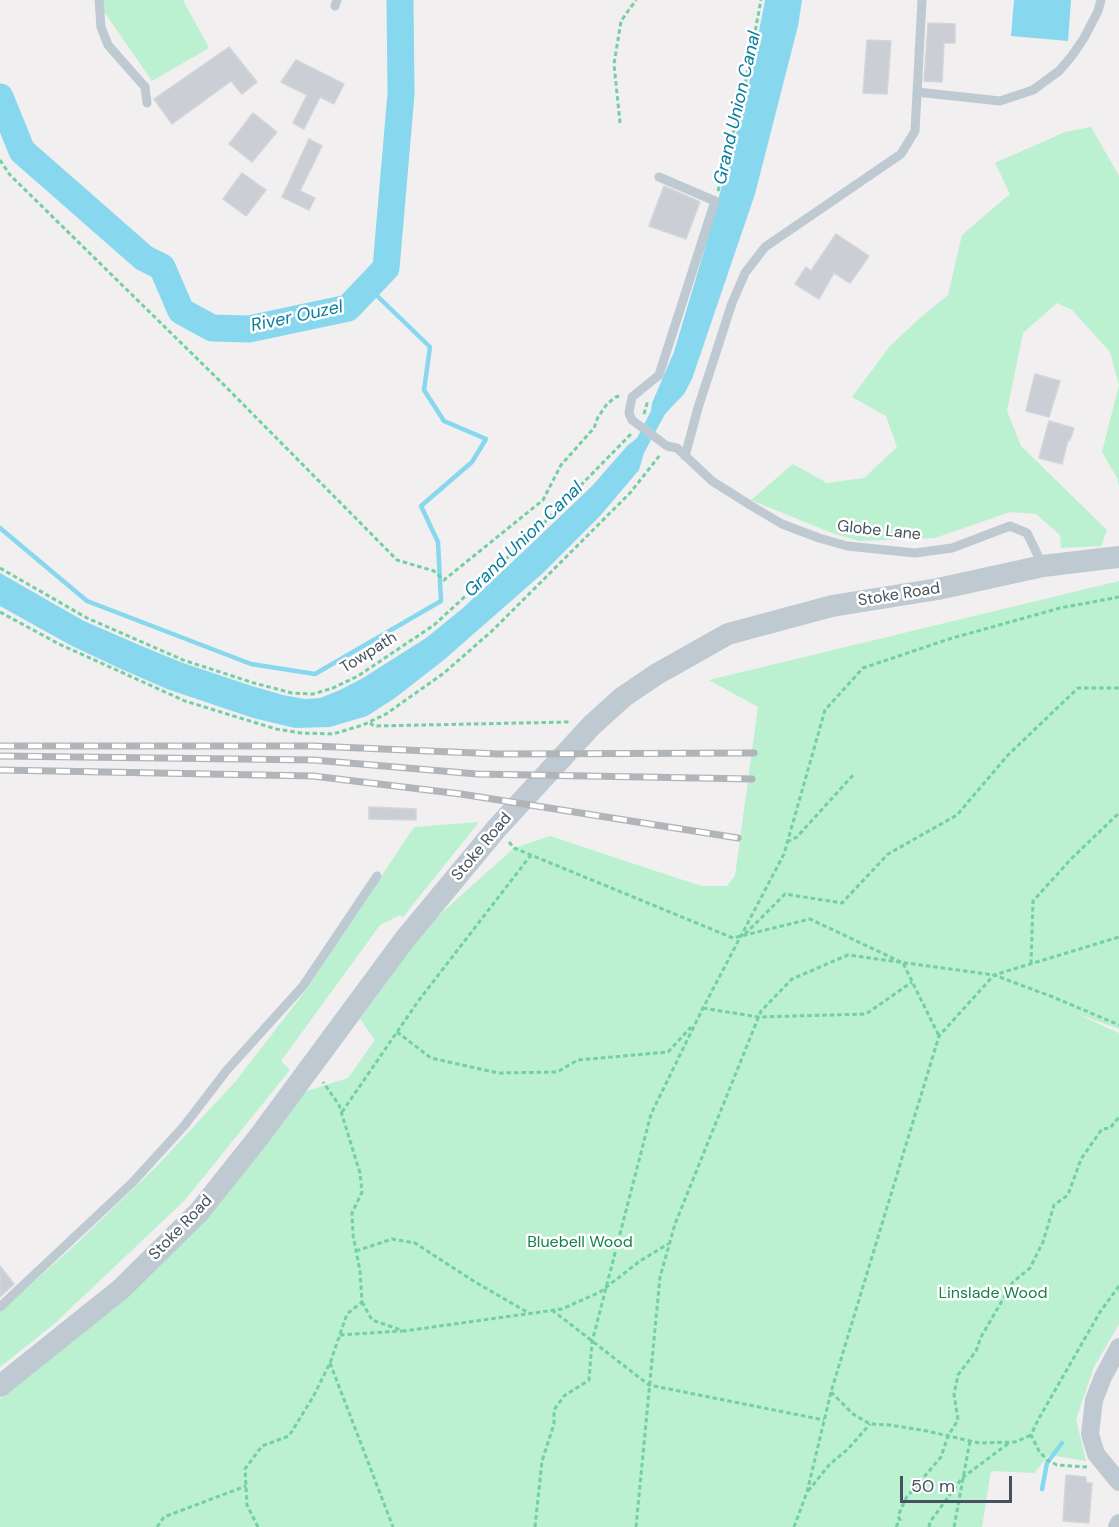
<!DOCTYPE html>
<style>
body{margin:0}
#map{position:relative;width:1119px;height:1527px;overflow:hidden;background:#f1efef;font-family:"DM Sans",sans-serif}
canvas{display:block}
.scale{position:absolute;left:900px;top:1476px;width:112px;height:27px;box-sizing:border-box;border:3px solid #46525d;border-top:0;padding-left:8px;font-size:18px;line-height:21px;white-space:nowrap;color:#46525d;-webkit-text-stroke:4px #fff;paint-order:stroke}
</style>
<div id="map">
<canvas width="1119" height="1527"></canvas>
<div class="scale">50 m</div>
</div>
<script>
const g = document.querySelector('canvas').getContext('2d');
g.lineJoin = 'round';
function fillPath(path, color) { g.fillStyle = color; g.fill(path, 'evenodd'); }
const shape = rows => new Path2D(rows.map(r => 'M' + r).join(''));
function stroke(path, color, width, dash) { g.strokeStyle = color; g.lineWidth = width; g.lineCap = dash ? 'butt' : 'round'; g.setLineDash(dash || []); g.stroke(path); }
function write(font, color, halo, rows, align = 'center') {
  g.font = font + ' "DM Sans",sans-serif'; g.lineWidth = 5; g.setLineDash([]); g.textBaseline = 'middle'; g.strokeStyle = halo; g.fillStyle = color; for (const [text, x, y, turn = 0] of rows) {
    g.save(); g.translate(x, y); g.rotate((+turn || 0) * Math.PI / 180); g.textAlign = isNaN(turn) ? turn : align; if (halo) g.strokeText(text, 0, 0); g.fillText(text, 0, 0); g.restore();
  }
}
const green = shape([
 [96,0,183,0,209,48,152,81],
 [1091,127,1119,176,1119,487,1117,478,1102,452,1119,385,1110,352,1072,310,1057,303,1023,333,1007,411,1021,446,1107,530,1101,546,1061,548,1060,535,1036,514,1010,512,935,538,859,541,832,533,751,500,793,464,827,483,864,478,897,447,886,416,852,397,890,346,919,319,948,295,962,235,1010,194,995,163,1065,132],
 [1119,581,1119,1029,1075,1013,1119,1033,1119,1324,1094,1367,1076,1419,1086,1461,1049,1455,1034,1473,991,1471,982,1527,0,1527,0,1399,125,1294,300,1093,348,1078,375,1040,360,1019,428,925,514,848,550,836,701,886,727,886,735,876,758,707,709,680],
 [479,822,403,917,400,915,380,925,281,1061,290,1070,185,1200,54,1324,0,1367,0,1312,75,1245,157,1166,235,1082,306,990,414,827]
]);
const water = shape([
 [765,0,802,0,798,26,755,194,692,379,684,394,665,414,644,453,639,470,600,516,543,573,445,659,395,698,367,716,330,727,295,728,253,718,167,689,121,669,70,645,0,606,0,573,84,621,144,647,183,663,252,686,283,695,305,699,320,698,340,690,363,678,426,638,463,608,527,548,593,485,627,446,637,438,651,411,652,403,674,352,704,251,746,98],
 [1014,0,1071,0,1068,41,1011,36]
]);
const stream = shape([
 [0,528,87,601,251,664,315,674,441,601,438,542,421,506,472,462,486,439,444,421,424,390,430,347,368,287],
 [1042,1489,1047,1463,1062,1443]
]);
const river = shape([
 [0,97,22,151,144,258,162,267,181,311,212,328,249,329,348,308,386,268,401,94,400,0]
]);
const building = shape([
 [928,23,955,24,955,43,944,43,942,82,924,81,928,23],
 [867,40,891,41,887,94,863,93,867,40],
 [229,47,257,82,242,94,231,81,172,124,154,99,229,47],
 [296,60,344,84,334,104,320,97,304,129,293,123,307,95,281,82,296,60],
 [253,113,277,132,252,162,229,144,253,113],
 [309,139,322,146,300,191,315,198,309,210,282,197,309,139],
 [242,173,266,190,246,216,223,199,242,173],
 [664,186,700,202,686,239,649,226,664,186],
 [836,234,869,256,850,283,834,273,819,299,795,284,806,267,811,271,836,234],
 [1035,374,1060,381,1049,417,1026,411,1035,374],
 [1049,421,1074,428,1070,440,1068,440,1062,464,1039,458,1049,421],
 [369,807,416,809,416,820,369,819,369,807],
 [0,1266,14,1284,0,1297,0,1266],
 [1066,1475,1086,1477,1086,1483,1092,1483,1089,1523,1063,1521,1066,1475]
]);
const path = shape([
 [620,123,614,64,621,21,636,0],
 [0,160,10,175,227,388,397,560,434,571,444,580,543,500,561,465,594,428,598,417,607,404,616,397,622,395],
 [718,191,743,96,761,0],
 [644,414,648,400],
 [0,568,87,618,183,660,254,683,292,693,313,694,333,688,358,676,434,625,533,534,631,434],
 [0,612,59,644,185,701,276,729,301,733,333,734,363,725,386,714,444,673,493,630,630,493,660,455],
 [370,723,374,726,569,722],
 [509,842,514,848,733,938,810,919,903,963,939,1036],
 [787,842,797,837,854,774],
 [745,934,785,894,842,903,888,854,957,815,1008,755,1078,688,1119,688],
 [1031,964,1033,901,1072,858,1119,813],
 [703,1008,758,1017,866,1014,912,982],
 [397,1032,431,1058,498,1073,557,1072,578,1060,668,1052,691,1027],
 [342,1112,419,1000,531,855],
 [356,1251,392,1239,415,1243,475,1282,527,1312],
 [362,1302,372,1320,404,1331,562,1309,600,1292,640,1261,668,1244],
 [552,1310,649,1385,824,1420],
 [340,1335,402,1331],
 [330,1363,393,1527],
 [831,1392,853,1414,870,1424,890,1425,927,1431,979,1443,1015,1442,1031,1435],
 [1087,1467,1057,1465,1047,1460,1039,1451,1031,1435,1038,1420,1100,1312,1119,1286],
 [808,1491,830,1464,848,1449,870,1424],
 [157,1527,164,1517,246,1486],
 [258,1527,247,1505,245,1469,262,1446,289,1436,313,1397,330,1363,347,1314,362,1302,360,1271,353,1235,352,1213,362,1192,360,1173,339,1105,323,1082],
 [535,1527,542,1461,554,1424,554,1410,564,1396,589,1380,592,1342,651,1114,703,1008,784,854,825,710,863,668,949,639,1060,608,1119,597],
 [636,1527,660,1277,675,1224,761,1011,792,979,848,955,994,975,1053,997,1119,1025],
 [794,1527,807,1492,831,1392,939,1036,994,975,1119,937],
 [896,1527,900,1520,898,1516,906,1498,941,1457,948,1436,958,1420,954,1394,958,1375,976,1351,981,1337,1013,1282,1030,1268,1043,1242,1054,1205,1068,1195,1081,1159,1102,1129,1110,1128,1119,1117],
 [929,1527,930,1522,962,1478,1009,1443],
 [954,1527,970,1441]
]);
const service = shape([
 [99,0,101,27,108,45,145,87,147,103],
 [335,6,337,0],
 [917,92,1000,101,1033,90,1059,71,1071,57,1084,38,1098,11,1101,0],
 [659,177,715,201,659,375,632,397,629,413,632,420,667,446,677,448,712,481,750,505,782,524,819,538,847,546,915,553,952,548,1010,526,1027,533,1043,566],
 [685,456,698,408,732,303,745,273,765,247,901,154,915,131,922,0],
 [0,1307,132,1183,184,1126,227,1070,303,986,377,876]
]);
const minor = shape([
 [1119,1347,1103,1377,1094,1400,1090,1434,1096,1454,1119,1482],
 [1117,1527,1119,1523]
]);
const tertiary = shape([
 [0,1386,121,1289,199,1212,258,1138,405,939,497,828,592,725,623,697,657,674,728,634,832,606,938,589,1043,566,1119,557]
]);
const rail = shape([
 [0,746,313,746,499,754,754,753],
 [0,756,314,760,477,774,752,779],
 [0,770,313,776,461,794,738,838]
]);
const streetNames = [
 ["Globe Lane",879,531,6],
 ["Stoke Road",899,595,-9],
 ["Towpath",369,653,-32],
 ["Stoke Road",482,847,-50],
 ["Stoke Road",181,1228,-46]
];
const parkNames = [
 ["Bluebell Wood",580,1243],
 ["Linslade Wood",993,1294]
];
const waterNames = [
 ["Grand Union Canal",738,108,-77],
 ["River Ouzel",297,317,-12],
 ["Grand Union Canal",524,540,-44]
];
fillPath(green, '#bbf0d0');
fillPath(water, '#87d8ef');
stroke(stream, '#87d8ef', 4.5);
stroke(river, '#87d8ef', 27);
fillPath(building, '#cbced4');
stroke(building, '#d2d5da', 1.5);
stroke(path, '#72d0a2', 3, [4.5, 3]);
stroke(service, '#bfc9d1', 9);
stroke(minor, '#bfc9d1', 18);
stroke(tertiary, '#bfc9d1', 22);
stroke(rail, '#b1b4b9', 7);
stroke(rail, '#fff', 4.5, [14]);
write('16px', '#46525d', '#fff', streetNames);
write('16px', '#14814b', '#fff', parkNames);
write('italic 18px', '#087e9f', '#fff', waterNames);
</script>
